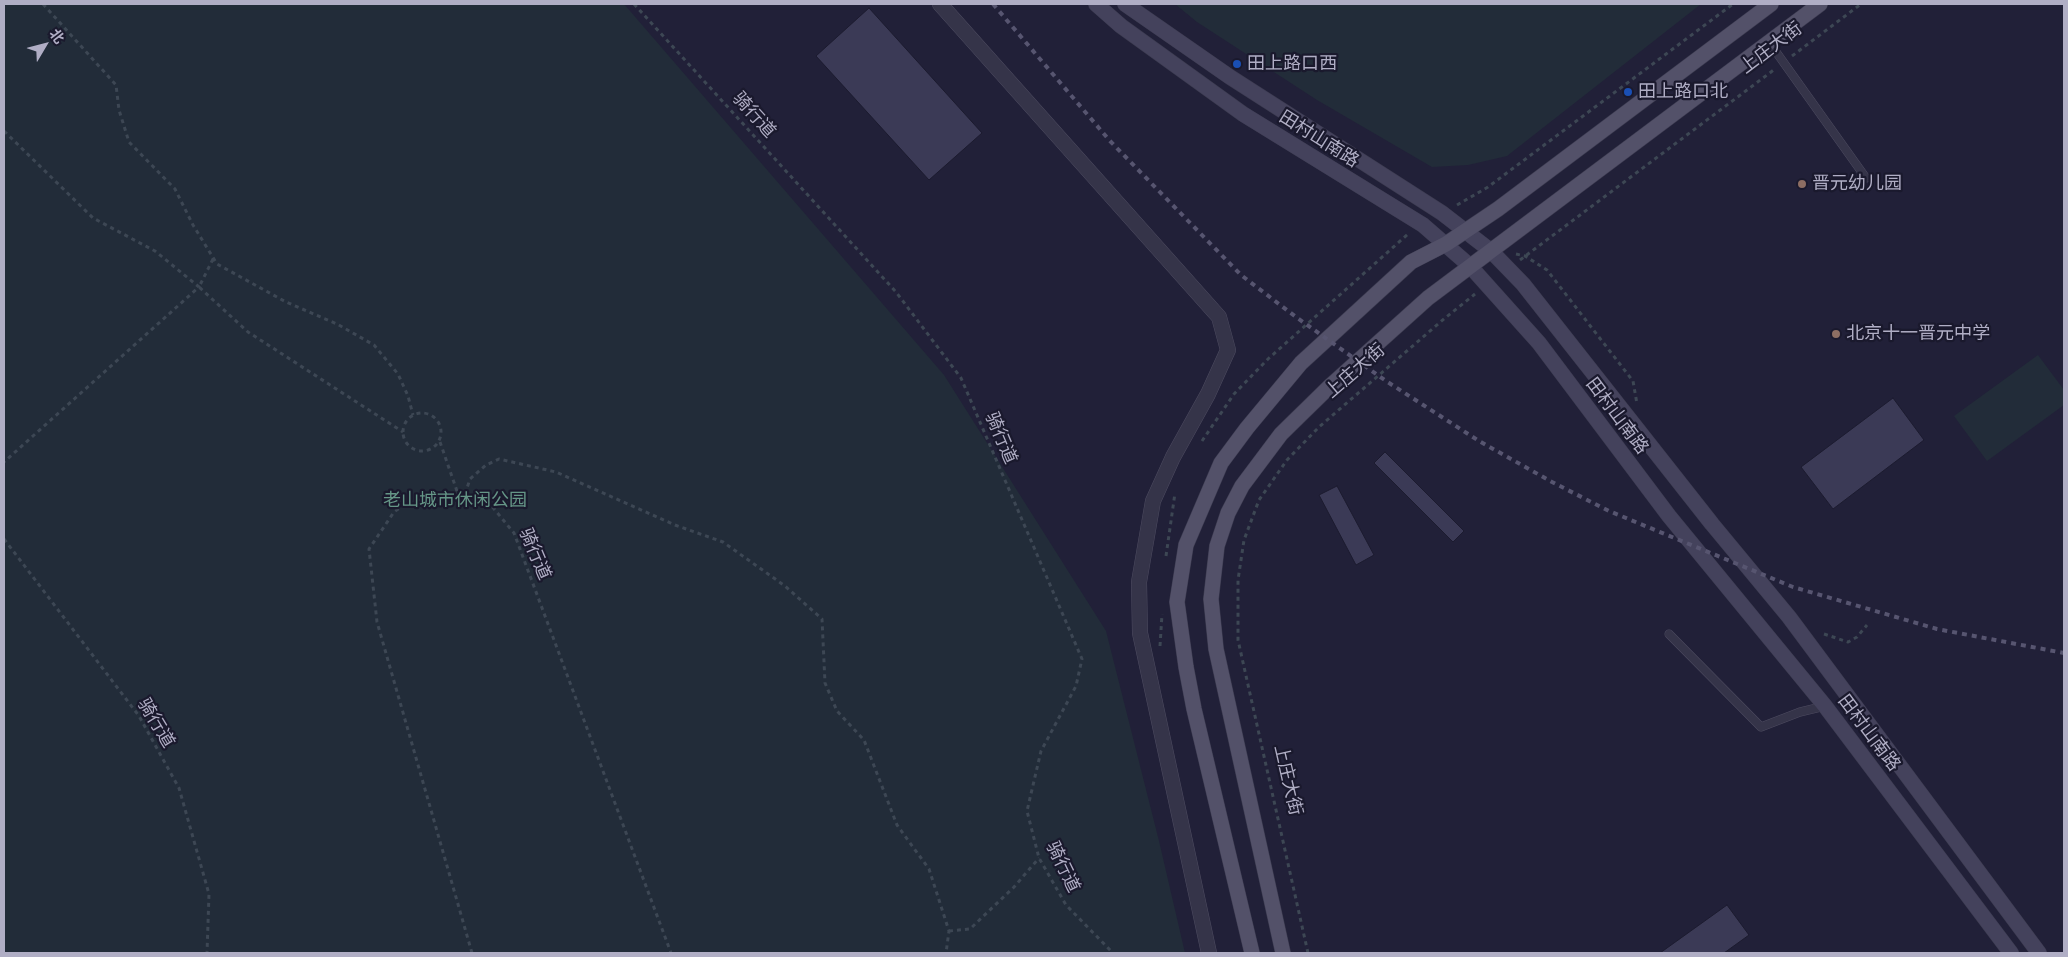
<!DOCTYPE html>
<meta charset="utf-8">
<style>
body{margin:0}
#map{position:relative;width:2068px;height:957px;overflow:hidden;background:#212038;font-family:Inter,"Noto Sans SC",sans-serif}
canvas{display:block}
.frame{position:absolute;inset:0;border:5px solid #b0aec5;pointer-events:none}
.north{position:absolute;left:20px;top:20px;width:50px;height:50px;-webkit-text-stroke:4px #1a192d;paint-order:stroke;rotate:53deg;font-size:14px;font-weight:700;line-height:20px;text-align:center;color:#b0aec5}
.north::after{content:'';display:block;margin:auto;width:18px;height:22px;background:#b0aec5;clip-path:polygon(50% 0,100% 100%,50% 72%,0 100%)}
</style>
<div id="map">
<canvas width="2068" height="957"></canvas>
<div class="frame"></div>
<div class="north">北</div>
</div>
<script>
const g = document.querySelector('canvas').getContext('2d');
g.lineJoin = 'round';
function fillPath(path, color) { g.fillStyle = color; g.fill(path, 'evenodd'); }
const shape = rows => new Path2D(rows.map(r => 'M' + r).join(''));
function stroke(path, color, width, dash) { g.strokeStyle = color; g.lineWidth = width; g.lineCap = dash ? 'butt' : 'round'; g.setLineDash(dash || []); g.stroke(path); }
function write(font, color, halo, rows, align = 'center') {
  g.font = font + ' Inter,"Noto Sans SC",sans-serif'; g.lineWidth = 4.5; g.setLineDash([]); g.textBaseline = 'middle'; g.strokeStyle = halo; g.fillStyle = color; for (const [text, x, y, turn = 0] of rows) {
    g.save(); g.translate(x, y); g.rotate((+turn || 0) * Math.PI / 180); g.textAlign = isNaN(turn) ? turn : align; if (halo) g.strokeText(text, 0, 0); g.fillText(text, 0, 0); g.restore();
  }
}
const green = shape([
 [4,4,624,4,944,375,1106,631,1159,841,1185,953,4,953],
 [1175,4,1701,4,1507,156,1468,165,1432,167,1317,100,1197,22],
 [2038,355,2064,390,2064,405,1987,461,1954,416]
]);
const building = shape([
 [869,8,982,133,929,180,816,56,869,8],
 [1893,398,1924,440,1833,509,1801,467,1893,398],
 [1385,452,1464,531,1453,542,1374,463,1385,452],
 [1337,486,1374,555,1356,565,1319,495,1337,486],
 [1727,905,1749,935,1724,953,1660,953,1727,905]
]);
const path = shape([
 [43,4,116,85,119,110,129,142,175,189,193,225,217,264,286,302,337,324,374,345,398,374,408,396,413,415],
 [634,4,896,292,961,378,1082,659,1076,686,1041,751,1027,811,1039,858,1066,905,1113,953],
 [1792,56,1861,4],
 [4,131,93,218,155,251,199,287,4,462],
 [1457,205,1488,187,1733,4],
 [1516,254,1525,256,1547,270,1633,381,1637,404],
 [213,259,199,287,248,332,403,432],
 [1520,260,1775,69],
 '403 432a19 19 0 1 1 38 0a19 19 0 1 1-38 0Z',
 [1202,441,1234,394,1268,359,1408,234],
 [440,442,458,494],
 [465,494,470,479,486,465,499,459,556,472,675,525,723,542,785,586,822,619,825,683,837,711,864,740,897,825,929,869,949,931,946,953],
 [4,539,139,716,179,788,209,894,207,953],
 [1166,556,1175,493],
 [1824,634,1848,642,1857,637,1867,625],
 [1160,646,1162,614],
 [949,931,970,929,1014,887,1039,858],
 [472,953,377,622,369,549,394,512,407,503,436,495,465,494,490,504,514,533,671,953],
 [1308,953,1238,640,1238,580,1244,540,1259,500,1287,460,1319,427,1445,318,1475,294]
]);
const lane = shape([
 [1769,42,1866,178],
 [1669,634,1761,727,1800,712,1825,706]
]);
const street = shape([
 [940,4,1219,317,1228,350,1208,394,1173,457,1153,501,1139,582,1140,633,1209,953]
]);
const secondary = shape([
 [1096,4,1121,26,1243,114,1423,225,1470,266,1539,343,1669,516,1825,706,2011,953],
 [1125,4,1230,77,1442,213,1491,251,1523,284,1712,524,1789,617,2039,953]
]);
const primary = shape([
 [1252,953,1194,709,1186,667,1177,602,1186,545,1221,463,1247,428,1301,363,1411,262,1446,244,1498,209,1771,4],
 [1283,953,1216,649,1211,599,1217,546,1228,513,1242,486,1281,434,1329,387,1428,298,1820,4]
]);
const rail = shape([
 [993,4,1110,141,1241,275,1296,317,1386,381,1479,441,1552,482,1609,511,1793,587,1937,629,2064,653]
]);
const markers = [
 [1237,64,5,"#1a4fb4"],
 [1628,92,5,"#1a4fb4"],
 [1802,184,5,"#8d6e63"],
 [1836,334,5,"#8d6e63"]
];
const streetNames = [
 ["上庄大街",1771,48,-37],
 ["骑行道",754,115,48],
 ["田村山南路",1319,139,32],
 ["上庄大街",1355,371,-41],
 ["田村山南路",1617,416,53],
 ["骑行道",1001,438,67],
 ["骑行道",535,554,67],
 ["骑行道",156,723,59],
 ["田村山南路",1869,733,53],
 ["上庄大街",1288,780,77],
 ["骑行道",1063,867,64]
];
const poiNames = [
 ["田上路口西",1247,64],
 ["田上路口北",1638,92],
 ["晋元幼儿园",1812,184],
 ["北京十一晋元中学",1846,334]
];
const parkNames = [
 ["老山城市休闲公园",455,501]
];
fillPath(green, '#222c39');
fillPath(building, '#3b3a56');
stroke(building, '#1c1b2f', 1);
stroke(lane, '#4d4b60', 9);
stroke(street, '#4d4b60', 16);
stroke(secondary, '#3b3a4f', 16);
stroke(primary, '#3b3a4f', 16);
stroke(path, '#3d4754', 3, [4, 4]);
stroke(lane, '#353449', 8);
stroke(street, '#353449', 15);
stroke(secondary, '#44425c', 15);
stroke(primary, '#535169', 15);
stroke(rail, '#575570', 4, [5, 5]);
for (const [x, y, r, color] of markers) { const dot = new Path2D(); dot.arc(x, y, r, 0, 2 * Math.PI); g.fillStyle = color; g.fill(dot); stroke(dot, '#1a192d', 2); }
write('18px', '#b0aec5', '#1a192d', streetNames);
write('18px', '#b0aec5', '#1a192d', poiNames, 'left');
write('18px', '#659687', '#1a192d', parkNames);
</script>
